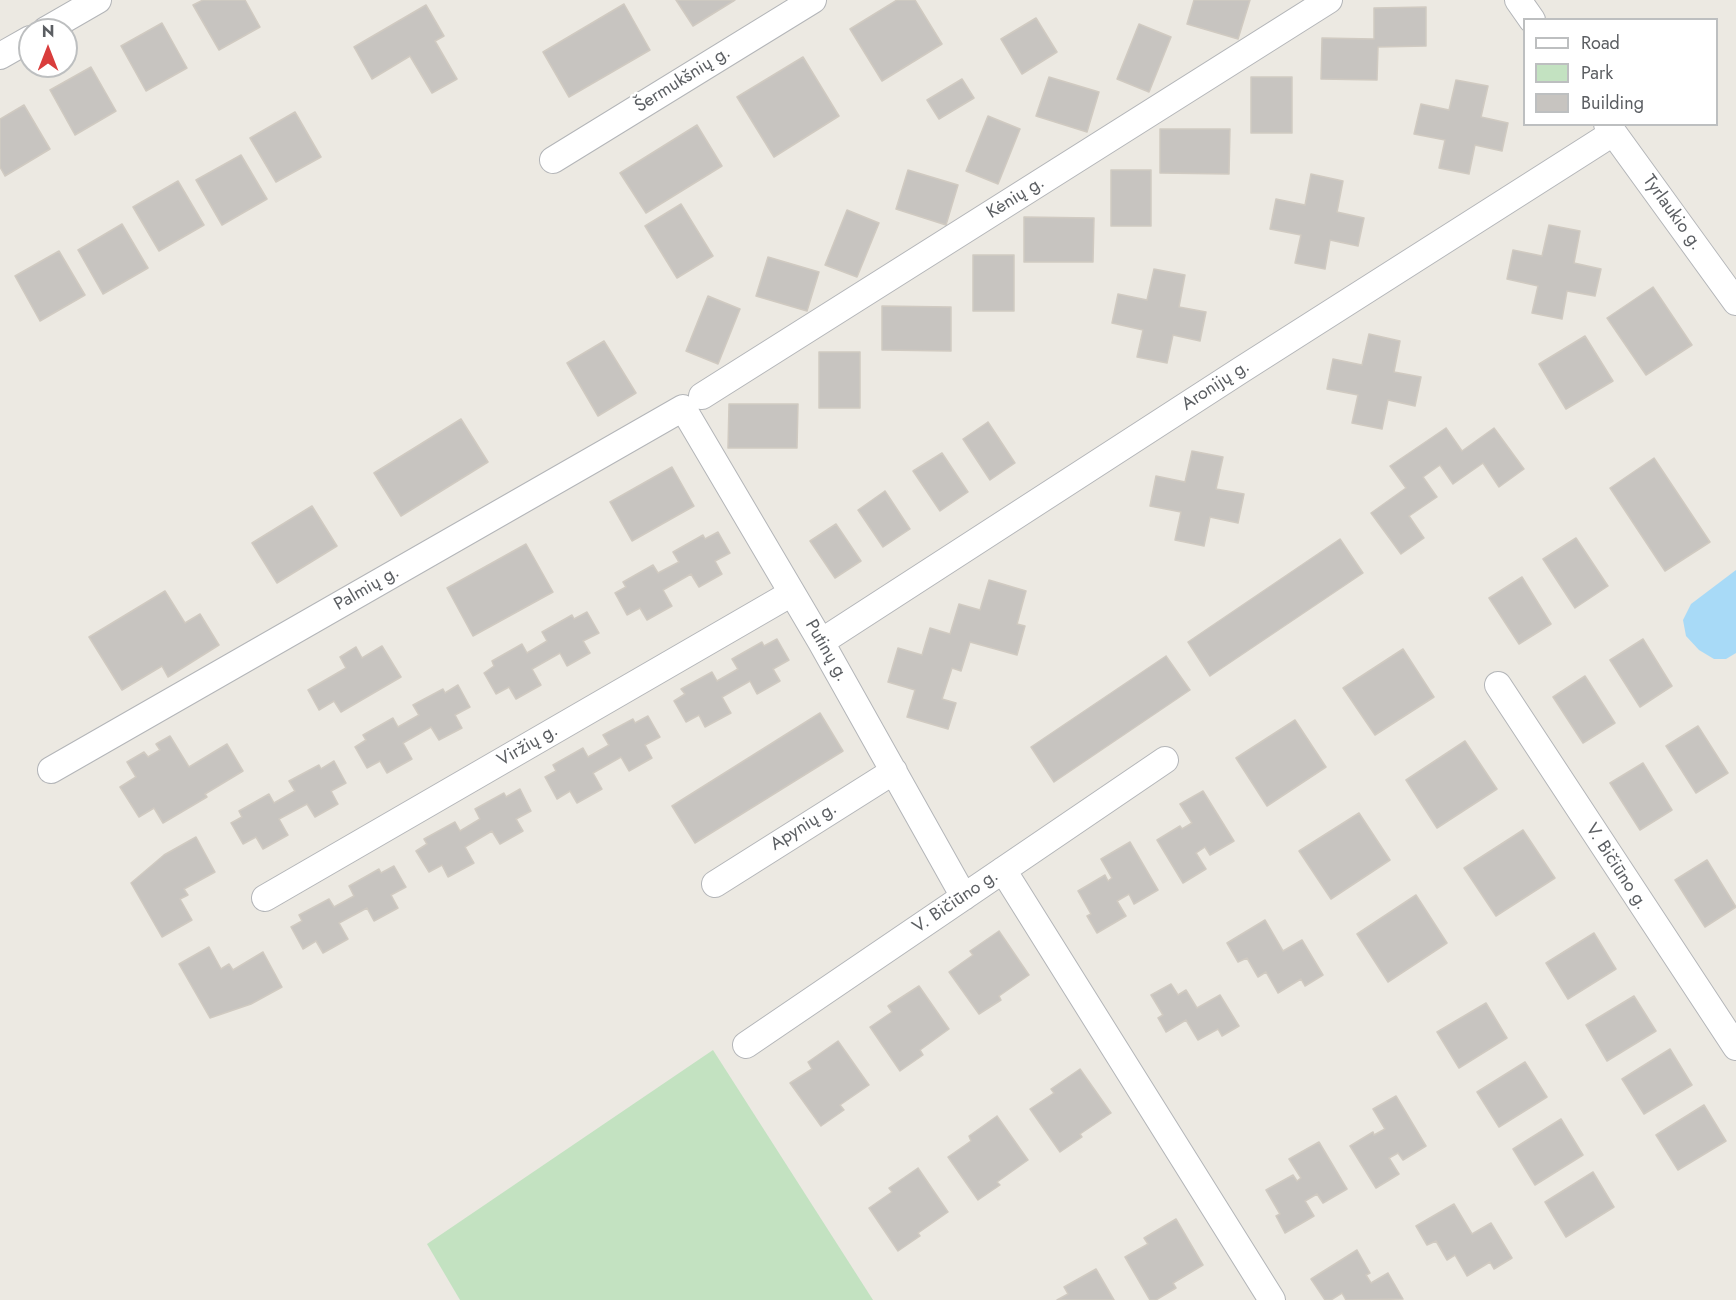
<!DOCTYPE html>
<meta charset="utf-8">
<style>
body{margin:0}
#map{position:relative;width:1736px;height:1300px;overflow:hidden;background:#ece9e2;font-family:Jost,sans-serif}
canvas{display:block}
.legend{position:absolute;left:1523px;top:18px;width:195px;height:108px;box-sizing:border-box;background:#fff;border:2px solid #bdbfc0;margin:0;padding:8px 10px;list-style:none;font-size:18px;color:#5b5e62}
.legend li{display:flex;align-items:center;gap:12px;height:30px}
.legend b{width:30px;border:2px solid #bdbfc0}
.north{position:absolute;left:18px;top:18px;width:60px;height:60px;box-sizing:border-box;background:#fff;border:2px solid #bdbfc0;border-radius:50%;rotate:0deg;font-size:16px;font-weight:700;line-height:24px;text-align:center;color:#5b5e62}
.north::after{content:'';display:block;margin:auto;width:21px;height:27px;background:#d93d3c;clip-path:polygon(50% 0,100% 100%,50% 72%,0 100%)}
</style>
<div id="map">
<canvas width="1736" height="1300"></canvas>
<ul class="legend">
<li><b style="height:8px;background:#fff"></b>Road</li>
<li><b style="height:16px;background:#c3e2c1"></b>Park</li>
<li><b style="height:16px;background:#c7c4c0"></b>Building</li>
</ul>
<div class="north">N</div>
</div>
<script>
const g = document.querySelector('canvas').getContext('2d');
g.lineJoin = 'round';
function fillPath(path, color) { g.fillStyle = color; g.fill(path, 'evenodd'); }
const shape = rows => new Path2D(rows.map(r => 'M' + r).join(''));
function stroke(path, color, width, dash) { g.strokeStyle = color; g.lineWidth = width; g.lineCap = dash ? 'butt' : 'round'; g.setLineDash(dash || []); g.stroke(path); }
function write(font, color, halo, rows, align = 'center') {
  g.font = font + ' Jost,sans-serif'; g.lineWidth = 5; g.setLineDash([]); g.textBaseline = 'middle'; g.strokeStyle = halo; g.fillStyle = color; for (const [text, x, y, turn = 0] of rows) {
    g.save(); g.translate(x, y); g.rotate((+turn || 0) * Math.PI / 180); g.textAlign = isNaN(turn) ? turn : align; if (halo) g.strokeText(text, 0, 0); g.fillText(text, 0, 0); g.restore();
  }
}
const green = shape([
 [713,1050,873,1300,460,1300,427,1244]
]);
const water = shape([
 [1736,570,1736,653,1726,659,1714,659,1699,650,1686,636,1683,620,1691,604]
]);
const building = shape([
 [203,0,245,0,260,27,219,50,193,5,203,0],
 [676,0,735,0,693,26,676,0],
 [897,0,915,0,942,44,882,81,850,29,897,0],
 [1194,0,1250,0,1238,39,1187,24,1194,0],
 [624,4,650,50,569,97,543,52,624,4],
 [426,5,444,36,435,41,457,79,432,93,410,56,372,79,354,47,426,5],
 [1426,7,1426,46,1378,47,1377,80,1321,79,1322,38,1374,39,1374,8,1426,7],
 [1036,18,1057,52,1022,74,1001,39,1036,18],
 [162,23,187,68,146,91,121,46,162,23],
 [1139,24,1171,37,1149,92,1117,79,1139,24],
 [803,57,839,116,774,157,737,97,803,57],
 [91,67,116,111,75,135,50,90,91,67],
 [1049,77,1099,92,1087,132,1036,116,1049,77],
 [1251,77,1292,77,1292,133,1251,133,1251,77],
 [962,79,974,98,939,119,927,100,962,79],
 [1456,80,1488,86,1481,117,1508,123,1502,151,1475,145,1469,174,1439,168,1445,140,1414,134,1421,104,1449,110,1456,80],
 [24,105,50,149,5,176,0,167,0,119,24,105],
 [295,112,321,157,276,182,250,138,295,112],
 [988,116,1020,129,998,184,966,171,988,116],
 [697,125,722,166,646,213,620,173,697,125],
 [1160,129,1230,129,1229,174,1160,173,1160,129],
 [241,155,267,199,222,225,196,180,241,155],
 [908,170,958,185,946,225,896,209,908,170],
 [1111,170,1151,170,1151,226,1111,226,1111,170],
 [1311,174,1343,181,1337,212,1364,218,1358,246,1330,240,1325,269,1295,263,1301,235,1270,229,1276,199,1305,205,1311,174],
 [178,181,204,225,159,251,133,207,178,181],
 [681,204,713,256,677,278,645,226,681,204],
 [847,210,879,223,857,277,825,265,847,210],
 [1024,217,1094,218,1093,262,1024,262,1024,217],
 [122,224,148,268,103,294,78,250,122,224],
 [1549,225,1580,231,1574,263,1601,269,1595,296,1567,291,1562,319,1532,313,1538,286,1507,279,1513,250,1542,256,1549,225],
 [59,251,85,295,40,321,15,276,59,251],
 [973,255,1014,255,1014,311,973,311,973,255],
 [768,257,819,272,807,311,756,296,768,257],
 [1154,269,1185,275,1179,307,1206,312,1200,341,1173,335,1167,363,1137,357,1143,330,1112,323,1118,294,1147,300,1154,269],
 [1653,287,1692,345,1646,375,1607,318,1653,287],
 [708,296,740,309,718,364,686,351,708,296],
 [882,306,951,307,951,351,882,350,882,306],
 [1369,334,1400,341,1394,372,1421,377,1415,406,1388,400,1382,429,1352,423,1358,395,1327,389,1333,359,1362,365,1369,334],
 [1585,336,1613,381,1566,409,1539,364,1585,336],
 [604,341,636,393,598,416,567,363,604,341],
 [819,352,860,352,860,408,819,408,819,352],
 [729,404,798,404,797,448,728,448,729,404],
 [461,419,488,462,401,516,374,473,461,419],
 [988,422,1015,463,990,480,963,439,988,422],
 [1446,428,1462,451,1494,428,1524,469,1499,487,1483,463,1453,484,1440,465,1423,477,1437,497,1409,516,1424,538,1401,554,1371,513,1406,488,1390,466,1446,428],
 [1192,451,1223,457,1216,489,1244,494,1238,523,1210,517,1204,546,1175,540,1181,512,1150,506,1156,476,1185,482,1192,451],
 [942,453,968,492,940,511,913,471,942,453],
 [1654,458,1710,542,1665,571,1610,488,1654,458],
 [672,467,694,506,632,541,610,502,672,467],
 [885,491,910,529,883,547,858,510,885,491],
 [312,506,337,546,277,583,252,543,312,506],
 [836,524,861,561,835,578,810,541,836,524],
 [718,532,730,553,715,561,722,574,699,587,691,574,663,590,672,606,647,620,640,608,627,615,615,593,626,587,623,582,653,565,658,573,679,562,673,552,703,535,705,539,718,532],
 [1576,538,1608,586,1575,608,1543,559,1576,538],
 [1340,539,1363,573,1210,676,1188,642,1340,539],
 [526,544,553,592,473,636,447,588,526,544],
 [1522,577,1551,624,1519,644,1489,598,1522,577],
 [989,580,1026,591,1017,624,1025,626,1017,655,970,642,961,671,952,668,942,699,956,703,948,729,907,717,915,690,888,682,898,648,922,655,930,628,950,634,959,604,980,610,989,580],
 [165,591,185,623,200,614,219,645,168,677,162,666,122,690,89,637,165,591],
 [587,612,599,633,583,641,590,653,567,666,560,653,532,669,541,685,516,699,509,687,496,694,484,673,494,666,492,661,522,644,527,653,547,641,542,632,572,615,574,619,587,612],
 [777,639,789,660,773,669,780,681,757,694,750,681,722,697,731,713,705,727,699,715,686,722,674,701,685,694,681,689,712,672,717,681,738,669,732,659,762,642,764,646,777,639],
 [1643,639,1672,686,1640,707,1610,660,1643,639],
 [382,646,401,677,341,712,334,701,319,710,308,690,346,668,340,657,356,647,362,658,382,646],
 [1403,649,1434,697,1375,735,1343,688,1403,649],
 [1166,656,1190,690,1054,782,1031,747,1166,656],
 [1585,676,1615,723,1583,743,1553,697,1585,676],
 [458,685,470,707,455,715,462,728,439,740,431,727,403,743,412,759,387,773,380,761,367,768,355,747,366,740,363,735,393,718,398,727,419,715,413,705,443,689,445,693,458,685],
 [820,713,843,751,695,843,672,806,820,713],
 [648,716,660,737,645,745,652,758,629,771,621,757,593,773,602,789,577,803,570,791,557,799,545,777,556,771,553,765,583,748,588,757,609,745,603,735,633,719,635,723,648,716],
 [1295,720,1326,767,1267,806,1236,758,1295,720],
 [1698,726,1728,773,1696,793,1666,746,1698,726],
 [170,736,189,767,227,744,243,771,205,794,207,797,163,823,154,808,139,817,120,787,136,777,127,762,144,752,148,757,160,750,156,744,170,736],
 [1465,741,1497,789,1437,828,1406,780,1465,741],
 [334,761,346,783,331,791,338,804,315,817,307,804,279,819,288,835,263,849,256,837,243,844,231,823,242,817,239,811,269,794,274,803,295,791,289,781,319,765,321,769,334,761],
 [1643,763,1672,810,1640,830,1610,783,1643,763],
 [520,789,531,811,516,819,523,831,500,844,492,831,465,847,474,863,448,877,442,865,429,872,416,851,427,844,424,839,455,822,460,831,480,819,475,809,504,793,506,797,520,789],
 [1203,791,1234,841,1210,855,1205,847,1196,853,1206,869,1183,883,1157,840,1180,826,1182,829,1192,823,1180,804,1203,791],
 [1359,813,1390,860,1331,899,1299,851,1359,813],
 [1523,830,1555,878,1496,916,1464,868,1523,830],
 [196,837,215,872,184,889,188,895,180,899,192,920,162,937,131,883,164,855,196,837],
 [1130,842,1158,890,1134,904,1129,894,1117,901,1126,916,1097,933,1087,916,1091,914,1078,891,1105,875,1108,881,1112,878,1101,859,1130,842],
 [1707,860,1736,907,1705,927,1675,880,1707,860],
 [394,866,406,887,391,895,398,908,374,921,367,908,339,923,348,939,323,953,316,941,303,949,291,927,302,921,299,915,329,899,334,907,354,896,349,886,379,869,381,873,394,866],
 [1416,895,1447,943,1388,982,1357,934,1416,895],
 [1265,920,1283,951,1302,940,1323,975,1305,986,1301,979,1278,993,1266,972,1258,977,1247,958,1238,962,1227,943,1265,920],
 [999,931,1029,975,999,996,1001,1000,979,1014,949,972,973,955,970,951,999,931],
 [1594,933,1616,969,1568,999,1546,963,1594,933],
 [209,947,221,969,229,964,233,970,263,952,282,987,251,1004,210,1018,179,964,209,947],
 [1171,984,1178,995,1186,990,1197,1008,1220,995,1239,1026,1222,1036,1218,1029,1198,1040,1186,1020,1166,1032,1158,1018,1163,1015,1151,995,1171,984],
 [919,986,949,1029,920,1050,923,1055,900,1071,870,1027,892,1012,888,1006,919,986],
 [1634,996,1656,1031,1607,1061,1586,1025,1634,996],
 [1486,1003,1507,1038,1459,1068,1437,1032,1486,1003],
 [838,1041,869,1085,840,1105,844,1110,821,1126,790,1083,812,1069,808,1062,838,1041],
 [1670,1049,1692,1085,1644,1114,1622,1079,1670,1049],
 [1525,1062,1547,1097,1499,1127,1477,1092,1525,1062],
 [1080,1069,1111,1113,1080,1134,1082,1137,1060,1152,1030,1109,1054,1093,1051,1089,1080,1069],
 [1396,1096,1426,1146,1403,1160,1398,1153,1389,1158,1399,1174,1376,1188,1350,1146,1373,1132,1374,1135,1385,1129,1373,1109,1396,1096],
 [1704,1105,1726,1141,1678,1170,1656,1135,1704,1105],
 [997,1116,1028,1160,997,1182,1000,1185,978,1200,948,1157,971,1141,969,1136,997,1116],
 [1561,1119,1583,1155,1535,1185,1513,1149,1561,1119],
 [1319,1142,1347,1189,1323,1203,1317,1194,1305,1201,1314,1216,1285,1233,1276,1216,1280,1214,1266,1190,1293,1175,1297,1181,1301,1178,1289,1159,1319,1142],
 [918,1168,948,1212,918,1233,920,1236,898,1251,869,1208,892,1192,889,1188,918,1168],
 [1593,1172,1614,1207,1566,1237,1545,1202,1593,1172],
 [1454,1204,1472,1234,1491,1223,1512,1258,1494,1269,1490,1262,1467,1276,1455,1255,1447,1260,1436,1241,1427,1245,1416,1226,1454,1204],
 [1176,1219,1203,1265,1173,1283,1176,1288,1156,1300,1150,1300,1125,1257,1148,1244,1144,1238,1176,1219],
 [1357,1250,1370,1273,1366,1275,1371,1283,1388,1273,1403,1299,1346,1300,1342,1293,1331,1300,1325,1300,1311,1279,1357,1250],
 [1096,1269,1114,1300,1057,1300,1068,1294,1064,1287,1096,1269]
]);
const street = shape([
 [1518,0,1532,20],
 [46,30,98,0],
 [0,56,30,39],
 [1607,124,1736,302],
 [553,160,813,0],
 [702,396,1329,0],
 [821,642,1241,370,1613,133],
 [1498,685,1736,1047],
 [51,770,683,408,821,642,964,897],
 [1003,870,1272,1300],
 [715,884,894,771],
 [265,898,792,593],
 [746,1045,1165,760]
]);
const streetNames = [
 ["Šermukšnių g.",683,80,-32],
 ["Kėnių g.",1016,198,-32],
 ["Tyrlaukio g.",1672,213,54],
 ["Aronijų g.",1216,386,-33],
 ["Palmių g.",367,589,-30],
 ["Putinų g.",826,651,60],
 ["Viržių g.",528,746,-30],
 ["Apynių g.",804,827,-32],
 ["V. Bičiūno g.",1616,867,57],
 ["V. Bičiūno g.",956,902,-34]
];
fillPath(green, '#c3e2c1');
fillPath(water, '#a8daf7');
fillPath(building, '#c7c4c0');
stroke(building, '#d0cac1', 1.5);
stroke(street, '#b3b5b8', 28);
stroke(street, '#fff', 26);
write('18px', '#5b5e62', '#fff', streetNames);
</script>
